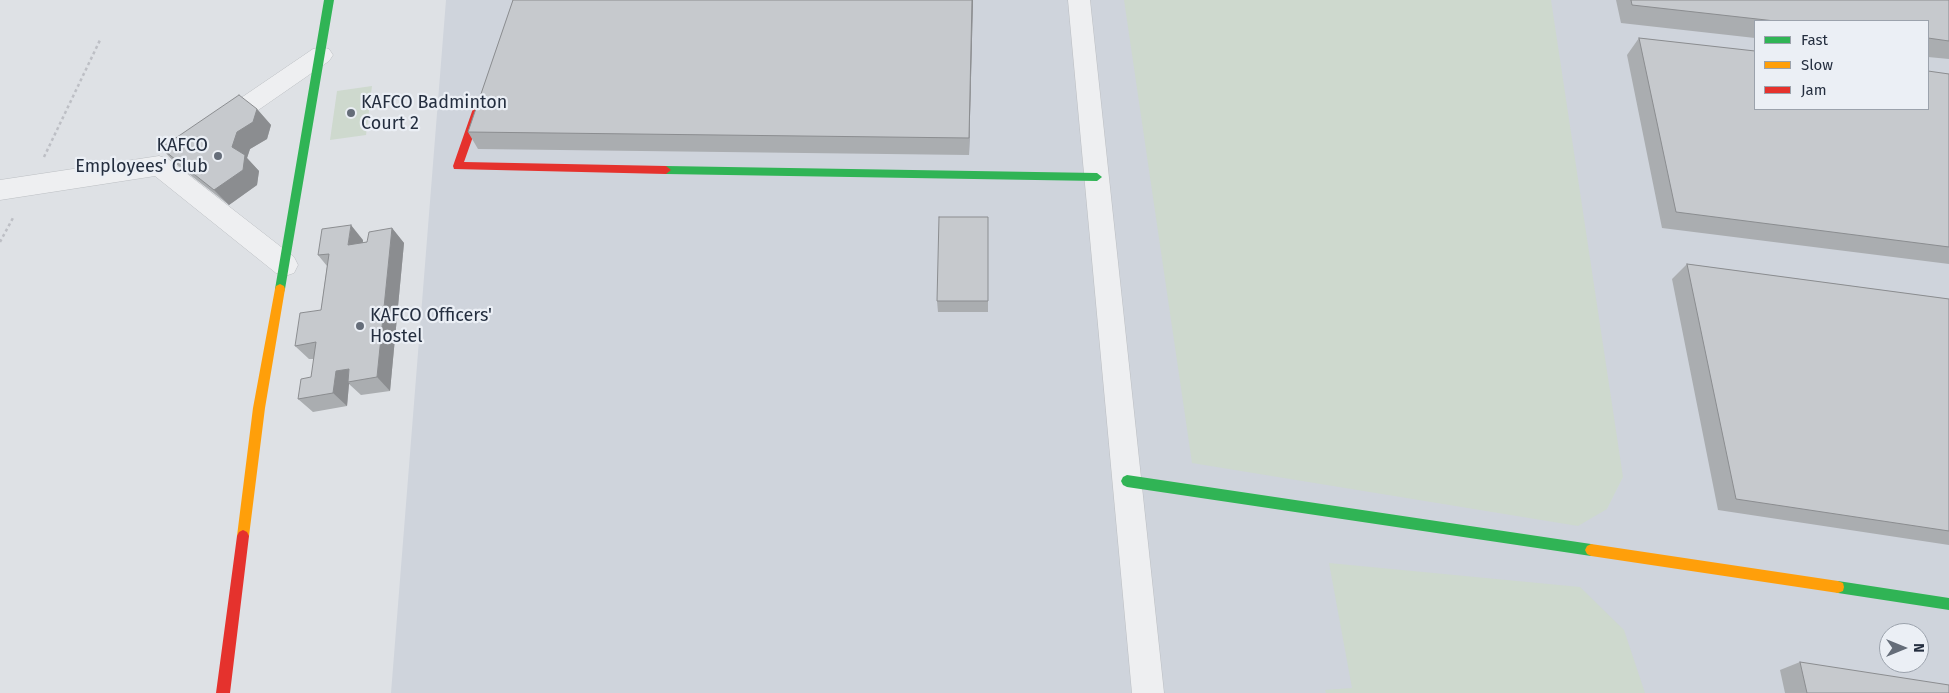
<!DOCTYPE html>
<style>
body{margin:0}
#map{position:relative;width:1949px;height:693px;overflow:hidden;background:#dee1e5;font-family:"Fira Sans",sans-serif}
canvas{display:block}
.legend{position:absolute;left:1754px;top:20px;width:175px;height:90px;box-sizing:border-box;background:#ebeff5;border:1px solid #9ba2ac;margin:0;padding:6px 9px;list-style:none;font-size:15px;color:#242e3f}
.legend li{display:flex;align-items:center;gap:10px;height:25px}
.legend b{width:25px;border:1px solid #9ba2ac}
.north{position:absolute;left:1879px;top:623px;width:50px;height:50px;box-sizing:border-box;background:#ebeff5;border:1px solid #9ba2ac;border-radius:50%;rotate:90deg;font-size:14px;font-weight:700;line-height:20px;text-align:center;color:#242e3f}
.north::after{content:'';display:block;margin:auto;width:18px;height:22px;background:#656d79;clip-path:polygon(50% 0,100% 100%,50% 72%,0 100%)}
</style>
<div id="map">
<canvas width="1949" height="693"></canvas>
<ul class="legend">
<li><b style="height:6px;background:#30b455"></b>Fast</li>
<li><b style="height:6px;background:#ff9f0a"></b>Slow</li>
<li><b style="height:6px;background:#e5322d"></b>Jam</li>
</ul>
<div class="north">N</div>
</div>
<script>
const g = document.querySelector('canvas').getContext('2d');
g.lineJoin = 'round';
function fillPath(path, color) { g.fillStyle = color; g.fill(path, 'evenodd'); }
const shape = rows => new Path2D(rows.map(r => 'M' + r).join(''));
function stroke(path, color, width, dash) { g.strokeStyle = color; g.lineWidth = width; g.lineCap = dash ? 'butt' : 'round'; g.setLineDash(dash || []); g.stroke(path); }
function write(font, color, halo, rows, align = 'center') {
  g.font = font + ' "Fira Sans",sans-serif'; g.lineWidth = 4.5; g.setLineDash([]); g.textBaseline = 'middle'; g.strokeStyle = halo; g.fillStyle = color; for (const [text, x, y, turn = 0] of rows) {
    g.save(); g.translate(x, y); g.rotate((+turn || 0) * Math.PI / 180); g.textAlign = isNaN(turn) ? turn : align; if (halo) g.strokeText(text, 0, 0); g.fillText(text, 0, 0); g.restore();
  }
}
const built = shape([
 [446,0,1949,0,1949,693,391,693],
 [1755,21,1928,21,1928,109,1755,109],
 [1889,633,1919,633,1919,663,1889,663]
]);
const green = shape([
 [1124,0,1551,0,1623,477,1607,509,1578,526,1192,463],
 [372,86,366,135,330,140,337,91],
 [1329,563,1580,587,1624,630,1645,693,1326,693,1325,690,1352,688]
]);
const path = shape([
 [44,157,101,38],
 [0,242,14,216]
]);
const street = shape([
 [1068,0,1090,0,1164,693,1132,693,1068,0],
 [321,47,329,49,333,55,329,61,228,131,219,134,210,131,207,125,210,119,313,49,321,47],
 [159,156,168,159,294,257,298,265,294,273,285,276,276,273,155,176,0,200,0,180,159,156]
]);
const fast = shape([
 [324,0,334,0,285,289,284,292,280,294,276,292,275,289,324,0],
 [666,166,1097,173,1102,177,1097,181,666,174,661,170,666,166],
 [1127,475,1591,544,1595,546,1597,550,1595,554,1591,556,1127,487,1123,485,1121,481,1123,477,1127,475],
 [1838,581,1949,598,1949,610,1838,593,1833,591,1832,587,1833,583,1838,581]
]);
const slow = shape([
 [280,284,284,286,285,289,265,408,249,536,247,540,243,542,239,540,237,536,253,408,275,289,276,286,280,284],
 [1591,544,1838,581,1843,583,1844,587,1843,591,1838,593,1591,556,1587,554,1585,550,1587,546,1591,544]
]);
const jam = shape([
 [481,96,486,100,464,162,666,166,671,170,666,174,454,169,453,166,476,100,481,96],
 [243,530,247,532,249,536,230,693,216,693,237,536,239,532,243,530]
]);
const wall = shape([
 [513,0,973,0,969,155,478,149,468,132],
 [1616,0,1949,0,1949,59,1928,57,1928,21,1755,21,1755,38,1621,23],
 [1639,38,1949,74,1949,264,1662,228,1627,55],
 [257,109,271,125,267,139,250,149,247,158,259,171,257,185,229,205,176,164,161,148],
 [988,217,988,312,938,312,937,301],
 [392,228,404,243,390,391,361,395,349,384,347,406,313,412,298,399,311,377,314,359,309,359,295,346,321,310,327,266,318,255,363,240,363,243,367,242],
 [1687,264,1949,299,1949,545,1718,510,1672,279],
 [1800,662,1949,693,1785,693,1780,670]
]);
const shadedWall = shape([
 [972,0,973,0,969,155,969,138],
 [257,109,271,125,267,139,250,149,247,158,259,171,257,185,229,205,214,190,237,132],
 [351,225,363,240,361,260,348,245],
 [392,228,404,243,390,391,377,377],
 [349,369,348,382,350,384,349,384,347,406,333,393,336,371]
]);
const building = shape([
 [513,0,972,0,969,138,468,132,513,0],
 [1631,0,1949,0,1949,41,1928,38,1928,21,1775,21,1632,5,1631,0],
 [1639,38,1755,51,1755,109,1928,109,1928,71,1949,74,1949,247,1676,212,1639,38],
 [239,95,257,109,253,122,237,132,232,147,245,155,243,170,214,190,161,148,239,95],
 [939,217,988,217,988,301,937,301,939,217],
 [351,225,348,245,367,242,369,232,392,228,377,377,348,382,349,369,336,371,333,393,298,399,301,379,311,377,316,342,295,346,300,313,321,310,329,254,318,255,322,229,351,225],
 [1687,264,1949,299,1949,531,1736,499,1687,264],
 [1800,662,1949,685,1949,693,1807,693,1800,662]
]);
const markers = [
 [351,113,5,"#656d79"],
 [218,156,5,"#656d79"],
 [360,326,5,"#656d79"]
];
const poiNames = [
 ["KAFCO Badminton",361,103],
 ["Court 2",361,124],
 ["KAFCO",208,146,"right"],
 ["Employees' Club",208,167,"right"],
 ["KAFCO Officers'",370,316],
 ["Hostel",370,337]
];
fillPath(built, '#cfd4dc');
fillPath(green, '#ced9ce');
stroke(street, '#bcbfc3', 1);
stroke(path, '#bdbfc5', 2.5, [3, 3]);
fillPath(street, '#eeeff1');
fillPath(fast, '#30b455');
fillPath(slow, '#ff9f0a');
fillPath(jam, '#e5322d');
fillPath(wall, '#aaadb0');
fillPath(shadedWall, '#8b8d90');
fillPath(building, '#c6c9cd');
stroke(building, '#8b8d90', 1);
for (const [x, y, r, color] of markers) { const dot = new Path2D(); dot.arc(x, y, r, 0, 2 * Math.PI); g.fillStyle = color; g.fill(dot); stroke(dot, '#ebeff5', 2); }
write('18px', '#242e3f', '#ebeff5', poiNames, 'left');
</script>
